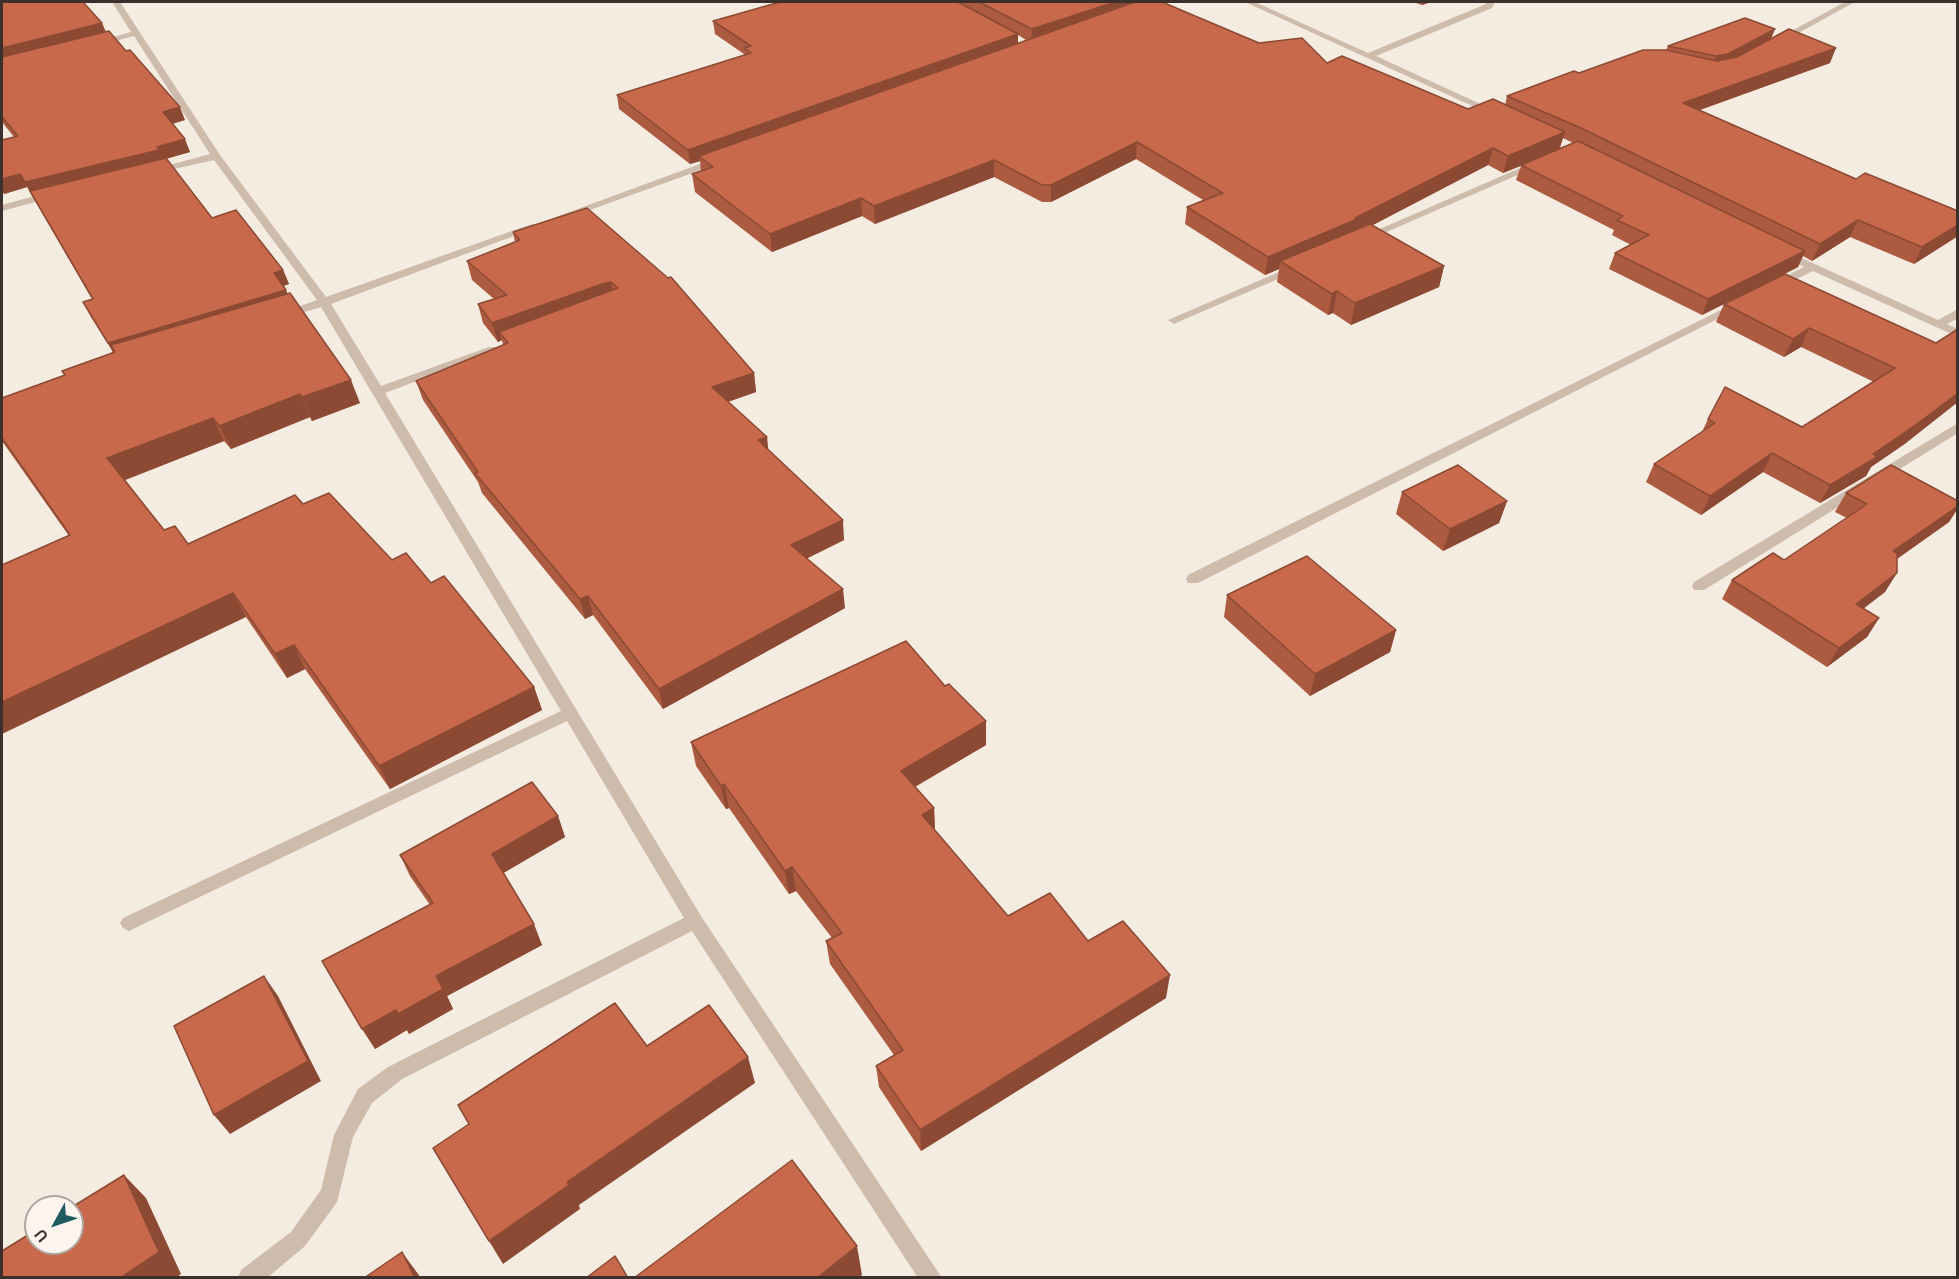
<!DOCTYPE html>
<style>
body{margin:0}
#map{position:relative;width:1959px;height:1279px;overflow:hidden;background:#f4ebe1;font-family:"DM Sans",sans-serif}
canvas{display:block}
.frame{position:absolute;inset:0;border:3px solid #3b302b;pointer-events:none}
.north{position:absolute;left:24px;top:1195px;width:60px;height:60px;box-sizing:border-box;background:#fbf5ee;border:2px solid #aea6a0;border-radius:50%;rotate:230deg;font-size:16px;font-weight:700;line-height:24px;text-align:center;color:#3b302b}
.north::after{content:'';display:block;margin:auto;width:21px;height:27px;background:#1f5a5e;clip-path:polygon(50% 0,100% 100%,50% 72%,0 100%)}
</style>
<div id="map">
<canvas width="1959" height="1279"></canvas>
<div class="frame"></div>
<div class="north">U</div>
</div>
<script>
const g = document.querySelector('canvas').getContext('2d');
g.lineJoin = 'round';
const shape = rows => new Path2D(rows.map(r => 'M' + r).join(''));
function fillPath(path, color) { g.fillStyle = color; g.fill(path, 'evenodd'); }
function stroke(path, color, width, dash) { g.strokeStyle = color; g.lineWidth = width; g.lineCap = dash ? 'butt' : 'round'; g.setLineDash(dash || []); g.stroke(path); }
const minor = shape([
 [112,2,120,2,220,155,326,297,529,225,533,224,538,227,331,304,381,386,489,347,497,347,499,350,385,393,701,916,942,1278,918,1278,692,931,402,1079,372,1103,353,1137,337,1202,305,1246,267,1278,238,1278,241,1270,291,1232,321,1190,334,1135,358,1089,388,1067,684,918,567,721,135,928,129,931,123,928,120,923,123,918,561,711,321,307,284,318,278,314,317,300,214,160,152,174,147,171,210,154,134,36,97,46,93,43,131,32,112,2],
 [1245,2,1255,2,1368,53,1486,4,1486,2,1495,2,1492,8,1376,56,1500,113,1492,115,1245,2],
 [1845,2,1855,2,1780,43,1773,41,1845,2],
 [719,157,724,160,723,162,562,220,558,221,553,218,719,157],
 [1534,162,1543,164,1368,240,1364,241,1359,238,1534,162],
 [53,191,57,192,57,196,2,211,2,205,53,191],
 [1784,250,1938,320,1958,309,1958,318,1947,324,1958,329,1958,337,1813,271,1778,288,1770,288,1770,284,1804,267,1780,255,1780,251,1784,250],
 [1295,265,1299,266,1299,270,1178,322,1174,324,1168,320,1295,265],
 [1737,302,1743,305,1741,307,1198,583,1188,583,1186,579,1188,575,1737,302],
 [1958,423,1958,433,1704,590,1694,590,1692,586,1694,582,1958,423]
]);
const wall = shape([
 [2,2,102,23,106,32,185,120,173,123,190,152,166,159,212,218,283,270,289,284,283,286,288,294,360,403,312,421,310,417,231,449,224,441,125,480,164,530,188,544,303,504,392,560,431,583,534,687,542,710,390,789,305,669,287,678,246,617,69,536,2,441,2,398,65,375,113,352,91,317,83,302,92,299,27,187,4,194,2,190,2,140,14,137,2,122],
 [780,2,1162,2,1259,43,1327,63,1468,109,1505,105,1507,96,1579,73,1666,50,1668,46,1771,39,1830,63,1700,110,1856,179,1958,211,1958,236,1914,264,1850,237,1812,261,1803,256,1798,267,1785,274,1936,343,1906,443,1871,467,1866,476,1820,503,1763,472,1701,515,1646,482,1654,464,1702,432,1708,419,1802,427,1874,382,1801,347,1784,357,1716,322,1724,304,1702,315,1609,269,1615,253,1631,245,1612,235,1614,230,1516,180,1521,166,1503,173,1488,165,1372,225,1444,266,1439,287,1351,325,1333,313,1328,315,1277,282,1279,269,1265,275,1185,224,1187,207,1203,200,1136,159,1051,202,1042,202,994,177,875,224,862,216,772,252,695,192,692,174,701,171,700,161,690,164,619,109,617,95,744,55,744,54,715,34,713,21],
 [1018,35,1026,40,1018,43],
 [1563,138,1573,143,1560,148],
 [1413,2,1431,2,1422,5],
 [587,208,754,373,756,392,728,402,844,540,807,558,845,608,663,709,593,615,585,619,482,493,478,482,423,400,416,381,503,345,502,340,498,342,483,323,478,304,494,299,472,280,467,261,515,242,513,232],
 [1402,492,1507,501,1499,523,1443,551,1396,514],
 [1846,493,1958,501,1958,508,1949,522,1897,559,1885,592,1863,608,1879,618,1867,637,1827,667,1722,599,1732,580,1784,560,1847,518,1835,512],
 [1227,595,1396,630,1390,652,1310,696,1224,617],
 [945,686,986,721,986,745,915,787,934,808,935,831,1008,916,1088,941,1166,998,921,1151,879,1087,876,1066,894,1055,830,964,826,941,832,938,796,891,789,894,729,808,726,809,696,766,691,742],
 [558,816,565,837,503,873,542,945,447,996,453,1009,409,1034,407,1030,375,1049,430,905,410,876,400,855]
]);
const shadedWall = shape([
 [1115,2,1137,2,1031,43,1032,29],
 [1423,2,1431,2,1422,5],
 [102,23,107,36,2,62,2,48],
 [1775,29,1771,39,1724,64,1712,66,1716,56],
 [1018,34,1018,48,699,156,700,161,690,164,688,150],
 [1836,48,1830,63,1677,118,1683,103],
 [180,107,185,120,169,125,163,112],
 [1565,132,1559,149,1503,173,1508,156],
 [185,139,190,152,32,195,25,182],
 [1137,142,1136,159,1051,202,1051,185],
 [1493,148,1488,165,1354,235,1280,261,1279,269,1265,275,1268,257,1355,218],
 [994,160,994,177,875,224,874,206],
 [20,174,27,187,4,194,2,188,2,179],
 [861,198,862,216,772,252,770,234],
 [1858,220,1850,237,1812,261,1820,244],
 [1958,225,1958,236,1914,264,1922,247],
 [1805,251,1798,267,1702,315,1708,299],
 [1444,266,1439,287,1351,325,1355,303],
 [283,270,289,284,280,287,274,273],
 [611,282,615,301,499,332,502,340,498,342,492,323,605,283],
 [286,290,292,305,111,345,117,357,116,358,108,343],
 [1337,291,1333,313,1328,315,1332,294],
 [1809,328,1801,347,1784,357,1793,339],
 [754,373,756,392,715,406,712,387],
 [351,380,360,403,312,421,302,397],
 [1958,393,1958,402,1906,443,1871,467,1866,476,1820,503,1830,485],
 [300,394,310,417,231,449,219,426],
 [213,418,224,441,120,482,107,458],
 [767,437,769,456,758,440],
 [1772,453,1763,472,1701,515,1710,496],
 [1507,501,1499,523,1443,551,1450,529],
 [1958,506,1958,508,1949,522,1881,570,1893,551],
 [843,520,844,540,794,565,791,545],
 [1897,573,1885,592,1845,623,1856,604],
 [843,589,845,608,663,709,659,689],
 [233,593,246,617,2,734,2,702],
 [588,596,593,615,585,619,580,599],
 [1879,618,1867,637,1827,667,1839,648],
 [1396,630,1390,652,1310,696,1315,674],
 [294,645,305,669,287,678,275,654],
 [534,687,542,710,390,789,379,766],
 [986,721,986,745,902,794,901,771],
 [724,784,729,808,726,809,721,786],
 [934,808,935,831,922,815],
 [558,816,565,837,500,875,492,854],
 [792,867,796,891,789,894,785,871],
 [534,924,542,945,447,996,453,1009,409,1034,407,1030,375,1049,362,1029,436,976],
 [1170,975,1166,998,921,1151,920,1130],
 [264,976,278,996,321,1081,230,1134,214,1115],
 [748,1057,755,1083,579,1205,580,1209,503,1264,489,1241,567,1182],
 [124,1175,146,1198,181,1274,176,1278,120,1278],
 [857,1246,862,1275,858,1278,817,1278],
 [402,1252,421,1278,415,1278]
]);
const building = shape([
 [2,2,83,2,102,23,2,48,2,2],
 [780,2,958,2,1018,34,688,150,617,95,751,53,744,48,751,46,713,21,780,2],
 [979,2,1115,2,1032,29,979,2],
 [1135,2,1162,2,1259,43,1302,38,1327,63,1342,56,1468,109,1493,99,1565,132,1508,156,1493,148,1355,218,1357,219,1268,257,1187,207,1223,193,1137,142,1051,185,1042,185,994,160,874,206,861,198,770,234,692,174,713,167,699,156,1135,2],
 [1745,18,1775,29,1728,54,1716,56,1668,46,1745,18],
 [1789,29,1836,48,1683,103,1856,179,1865,173,1958,211,1958,225,1922,247,1858,220,1820,244,1583,129,1507,96,1574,71,1579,73,1643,50,1666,50,1717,61,1737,57,1789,29],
 [109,31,126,51,130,50,180,107,163,112,185,139,157,147,159,150,25,182,20,174,2,179,2,140,18,136,2,117,2,57,109,31],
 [1578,141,1805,251,1708,299,1615,253,1649,235,1617,220,1623,216,1521,165,1578,141],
 [166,158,212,218,236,210,283,270,274,273,286,290,108,343,83,302,93,299,30,191,166,158],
 [587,208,668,278,671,277,754,373,712,387,767,437,758,440,843,520,791,545,843,589,659,689,588,596,580,599,475,473,478,472,416,381,508,343,499,332,618,288,611,282,605,283,492,323,478,304,507,295,467,261,520,240,513,232,587,208],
 [1370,224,1444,266,1355,303,1337,291,1332,294,1280,261,1370,224],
 [1785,274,1936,343,1958,329,1958,393,1917,424,1873,454,1877,457,1830,485,1772,453,1710,496,1654,464,1715,423,1708,419,1725,387,1802,427,1895,368,1809,328,1793,339,1724,304,1785,274],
 [290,293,351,380,302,397,300,394,219,426,213,418,107,458,164,530,175,526,188,544,295,495,303,504,329,493,392,560,406,553,431,583,444,576,534,687,379,766,294,645,275,654,233,593,2,702,2,565,70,535,2,438,2,398,65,375,62,371,115,352,111,345,290,293],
 [1458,465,1507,501,1450,529,1402,492,1458,465],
 [1891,465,1958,501,1958,506,1893,551,1897,553,1897,573,1856,604,1879,618,1839,648,1732,580,1773,553,1784,560,1867,504,1846,493,1891,465],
 [1307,556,1396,630,1315,674,1227,595,1307,556],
 [906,641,945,686,949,684,986,721,901,771,934,808,922,815,1008,916,1050,893,1088,941,1123,921,1170,975,920,1130,876,1066,903,1050,826,941,842,933,792,867,785,871,724,784,721,786,691,742,906,641],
 [532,782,558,816,492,854,534,924,436,976,443,989,398,1014,396,1010,362,1029,322,961,433,903,400,855,532,782],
 [264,976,308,1061,214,1115,174,1026,264,976],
 [615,1003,647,1046,709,1005,748,1057,567,1182,569,1185,489,1241,433,1148,469,1124,458,1105,615,1003],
 [792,1160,857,1246,817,1278,634,1278,792,1160],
 [124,1175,159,1252,120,1278,2,1278,2,1251,36,1230,36,1243,72,1243,72,1207,124,1175],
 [402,1252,415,1278,364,1278,402,1252],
 [615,1256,628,1278,586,1278,615,1256]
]);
fillPath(minor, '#cdbbac');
fillPath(wall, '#ac5a40');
fillPath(shadedWall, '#8c4a34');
fillPath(building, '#c8694b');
stroke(building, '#8c4a34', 1.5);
</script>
